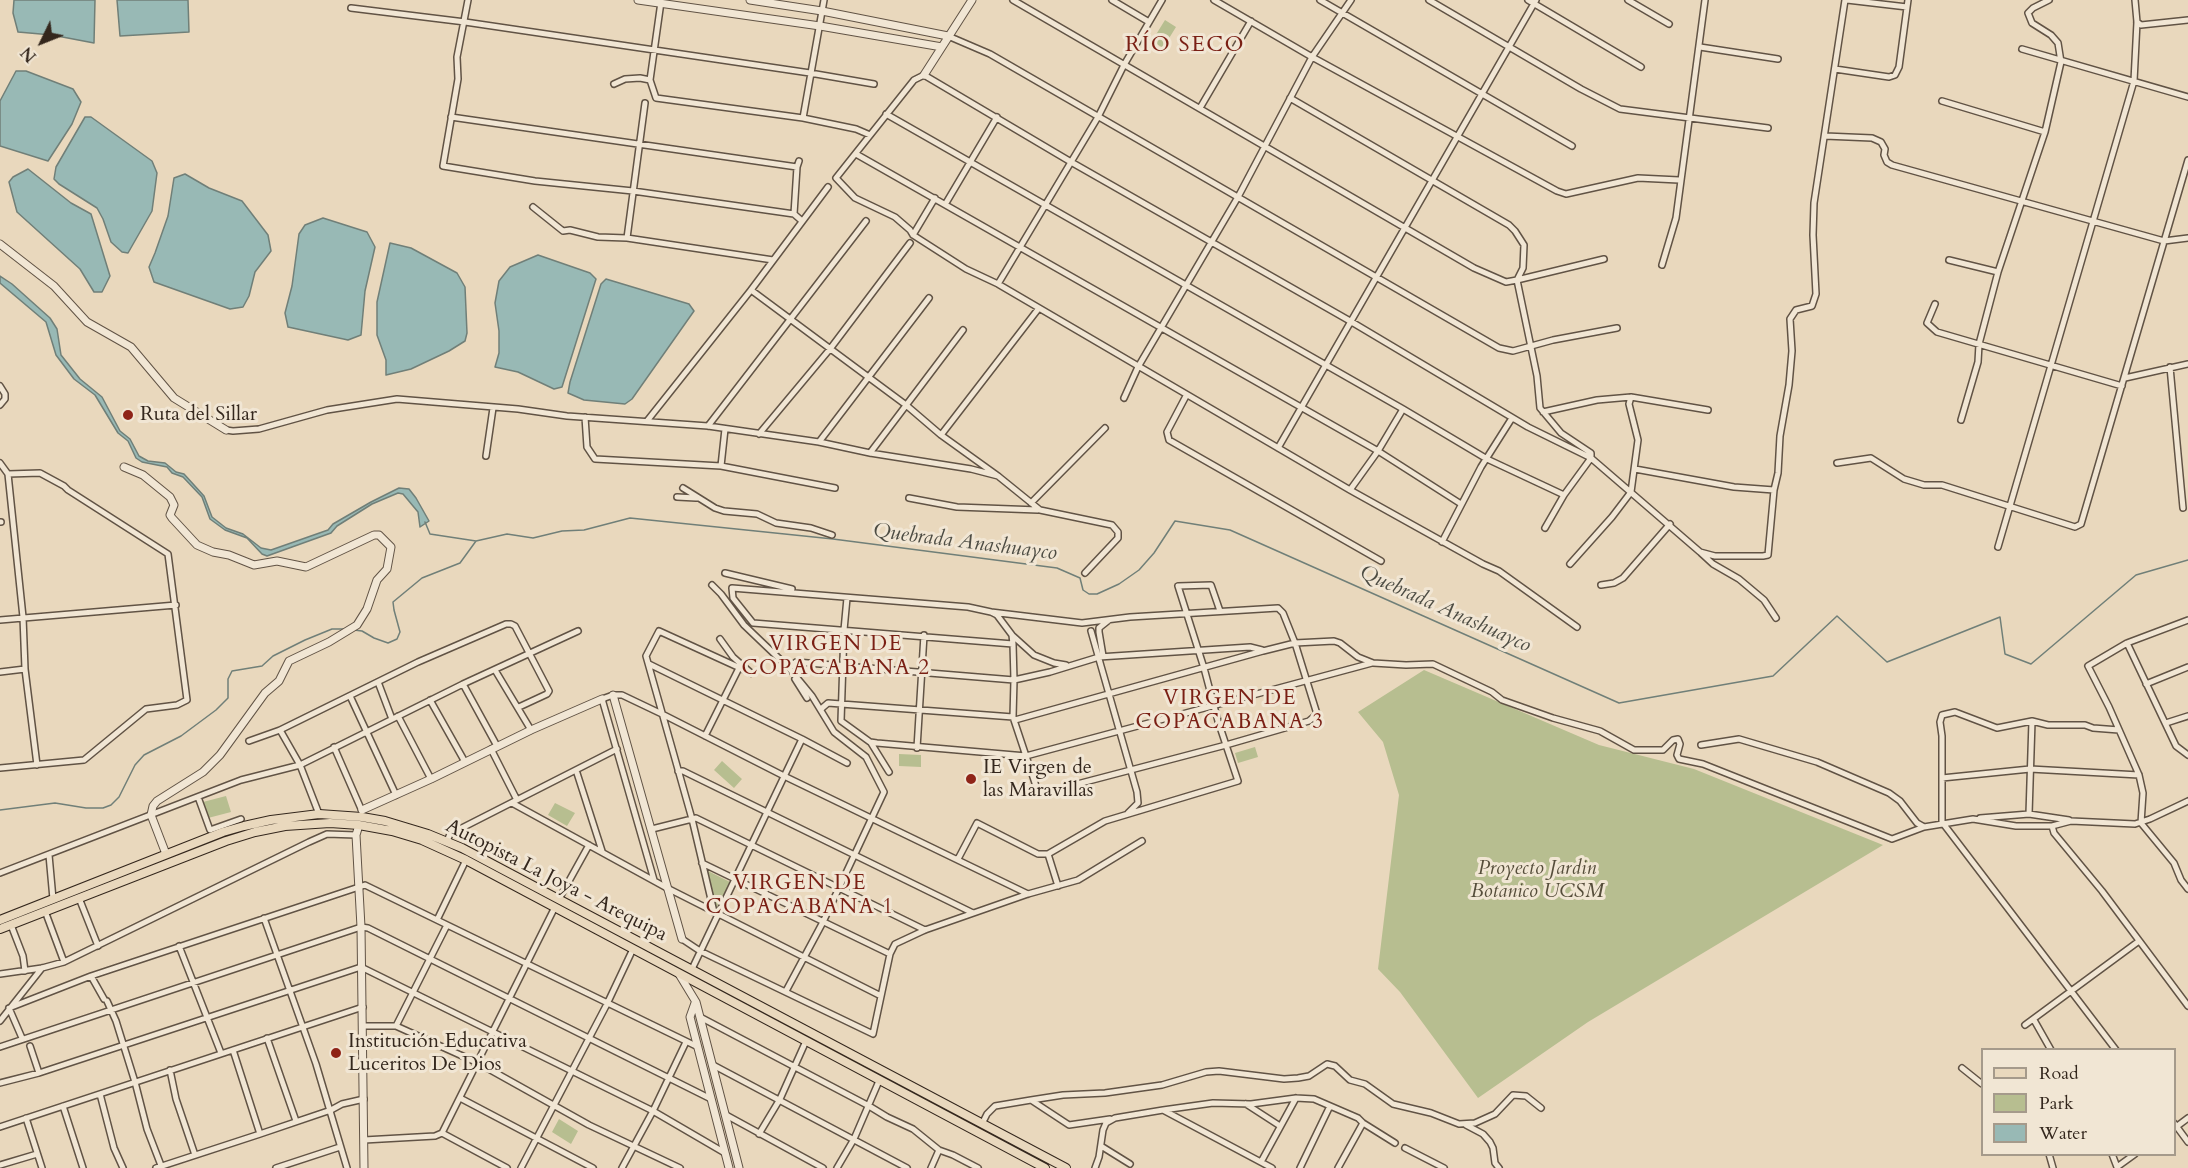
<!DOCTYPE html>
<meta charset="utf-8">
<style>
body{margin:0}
#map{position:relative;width:2188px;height:1168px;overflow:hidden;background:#e9d8bd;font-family:Cardo,serif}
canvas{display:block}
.legend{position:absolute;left:1981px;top:1048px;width:195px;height:108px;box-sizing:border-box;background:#f1e6d4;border:2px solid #a59a8b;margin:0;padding:8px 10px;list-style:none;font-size:18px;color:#34271d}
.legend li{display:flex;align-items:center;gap:12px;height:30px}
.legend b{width:30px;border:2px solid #a59a8b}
.north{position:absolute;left:12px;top:12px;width:60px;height:60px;-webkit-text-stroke:4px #f1e6d4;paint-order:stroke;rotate:227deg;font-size:16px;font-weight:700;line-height:24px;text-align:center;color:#34271d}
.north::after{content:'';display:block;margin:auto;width:21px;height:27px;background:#34271d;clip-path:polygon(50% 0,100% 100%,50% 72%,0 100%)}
</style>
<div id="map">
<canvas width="2188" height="1168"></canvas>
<ul class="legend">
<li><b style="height:8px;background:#e9d8bd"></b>Road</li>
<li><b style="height:16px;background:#b7be90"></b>Park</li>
<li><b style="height:16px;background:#98b9b5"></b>Water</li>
</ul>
<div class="north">N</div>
</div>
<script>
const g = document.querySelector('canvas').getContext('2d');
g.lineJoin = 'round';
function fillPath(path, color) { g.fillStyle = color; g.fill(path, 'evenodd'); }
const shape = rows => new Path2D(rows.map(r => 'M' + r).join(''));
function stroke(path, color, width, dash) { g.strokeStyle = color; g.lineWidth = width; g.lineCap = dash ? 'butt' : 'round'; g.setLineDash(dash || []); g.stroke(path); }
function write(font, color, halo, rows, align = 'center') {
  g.font = font + ' Cardo,serif'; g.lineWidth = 6; g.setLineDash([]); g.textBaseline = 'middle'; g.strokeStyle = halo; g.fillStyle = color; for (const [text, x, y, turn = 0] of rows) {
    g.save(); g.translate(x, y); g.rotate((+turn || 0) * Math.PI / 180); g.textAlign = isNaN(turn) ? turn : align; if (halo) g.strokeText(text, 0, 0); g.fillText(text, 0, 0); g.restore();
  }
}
const green = shape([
 [1165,20,1176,27,1163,48,1152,41],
 [1424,670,1599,745,1694,769,1883,845,1588,1022,1478,1098,1400,992,1378,969,1399,795,1383,742,1358,712],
 [1255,747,1258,757,1238,763,1235,753],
 [899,754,921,755,921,767,899,766],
 [722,761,742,779,734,788,714,770],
 [226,796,231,812,208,818,203,802],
 [555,803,575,813,567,826,548,815],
 [708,871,730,882,716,909],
 [559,1119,578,1131,571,1144,552,1132]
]);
const water = shape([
 [14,0,95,0,94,43,52,35,18,32,13,13,14,0],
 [117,0,188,0,189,32,120,36,117,0],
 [16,71,26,71,73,89,81,102,72,124,48,161,0,146,0,101,16,71],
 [85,117,91,117,152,161,157,173,152,211,128,253,122,252,111,242,103,219,97,208,59,184,54,179,56,167,85,117],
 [28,169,71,203,91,214,110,276,102,292,94,292,80,269,17,212,9,182,13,177,28,169],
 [185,174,209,188,242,201,268,235,271,251,255,272,249,296,243,307,230,309,154,282,149,267,155,253,168,216,174,178,185,174],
 [323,218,367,232,375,247,365,291,361,335,348,340,288,327,285,313,292,286,299,234,305,225,323,218],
 [390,243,411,248,457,273,465,287,467,333,465,341,449,351,411,369,386,375,386,360,377,335,377,302,390,243],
 [538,255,590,273,596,279,562,387,554,389,518,372,495,367,499,353,499,331,495,303,499,281,510,267,538,255],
 [0,276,12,284,50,318,57,329,61,355,80,379,102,397,120,431,130,439,139,456,148,461,165,463,176,472,184,474,204,496,212,517,226,528,243,534,261,548,271,550,328,530,333,524,371,502,399,488,409,489,416,498,429,521,420,527,418,512,403,494,398,493,372,504,337,526,331,533,267,556,262,554,247,538,225,530,210,519,202,497,183,477,172,473,167,467,142,462,136,458,128,441,118,433,95,395,74,379,56,355,46,322,0,283,0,276],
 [606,279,689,304,694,311,632,399,625,404,584,400,568,393,570,382,601,284,606,279]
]);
const stream = shape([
 [425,522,430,534,476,541,507,534,533,538,562,531,584,530,630,518,833,539,1057,568,1080,578,1083,590,1089,594,1097,594,1119,584,1139,570,1154,553,1175,521,1230,530,1619,703,1773,676,1837,616,1887,662,2000,617,2005,654,2031,664,2136,575,2188,560],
 [354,630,362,631,374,638,388,643,397,639,400,632,394,610,393,602,422,578,460,563,476,541],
 [0,810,55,803,86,808,103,808,111,805,119,797,135,765,144,755,181,736,216,710,228,698,228,679,232,671,262,666,273,656,305,640,332,629,346,629]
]);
const minor = shape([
 [468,0,457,57,458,79,443,166,535,181,633,191,794,214],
 [824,0,803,118,856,129,870,135],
 [1013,0,1474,268,1506,282,1517,280,1537,376,1540,408,1561,433,1591,453,1591,458,1564,495,1545,528],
 [1112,0,1149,22],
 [1214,0,1312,57,1557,191,1566,194,1638,178,1679,180],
 [1320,0,1572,146],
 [1429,0,1581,89,1620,109,1768,128],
 [1528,0,1641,67],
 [1628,0,1669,24],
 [1847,0,1907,7],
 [661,2,650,80,656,98,803,118],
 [351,8,465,22,810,73,874,84],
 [2137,22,2141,25,2188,20],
 [948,36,990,54,1499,348,1513,351,1553,340,1617,328],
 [1700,47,1778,59],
 [2022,49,2188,97],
 [1835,69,1889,77,1895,75,1899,67,1908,0],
 [614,84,625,79,640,78,650,80],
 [1290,98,1509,225,1515,231,1524,245,1523,268,1517,280],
 [1942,101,2045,132],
 [1200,108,1251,21],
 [886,114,1403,409,1487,459,1564,495],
 [451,117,797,167],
 [1825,136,1872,138,1881,142,1885,149,1884,155,1887,162,1892,165,2164,241,2188,238],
 [856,154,1378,451,1461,504],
 [799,161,797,167,794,214,802,221],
 [946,203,997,117],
 [533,207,563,231,570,230,598,237,627,238,773,260],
 [913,235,935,198],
 [627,238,645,103],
 [1949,260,1998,272],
 [1662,265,1676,218,1705,0],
 [1517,280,1604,259],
 [998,284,1098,117,1124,65,1162,0],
 [751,290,906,405,941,435,998,476,1040,510,1112,525,1118,532,1118,538,1085,573],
 [1935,304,1927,323,1937,332,2122,386],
 [2170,367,2183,508],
 [2125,378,2188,364],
 [0,386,5,394,5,399,0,405],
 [1186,396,1167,432,1169,440,1381,561],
 [1124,398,1138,367,1238,197,1312,57,1351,0],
 [1543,412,1597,400,1631,397,1708,410],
 [585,417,587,447,595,459,721,466,835,488],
 [1961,420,1978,362,1979,344,1998,272,2045,132,2061,62,2058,43,2051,35,2032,23,2028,13,2033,8,2049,0],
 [647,421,751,290,828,187],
 [708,426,866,221],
 [226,430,233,431,259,429,327,410,397,399,518,409,567,416,708,426,819,442,870,453,971,469,998,476],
 [759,434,830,349,910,243],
 [941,435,1039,308],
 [819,442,929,298],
 [1278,448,1536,0],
 [870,453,963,330],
 [486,456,493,408],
 [0,463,8,474,23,617,25,669,37,765],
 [1837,463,1871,458,1904,479,1924,485,1942,485,2075,527,2081,524,2188,160],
 [721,466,725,429],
 [1635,469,1734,487,1774,490],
 [683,488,715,508,724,511,757,514,776,523,811,528,832,535],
 [1350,490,1378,451,1403,409],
 [677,497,696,498],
 [909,498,957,507,1038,510],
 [1031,503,1105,428],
 [0,522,1,522],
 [1442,542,1481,467,1512,418],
 [1998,547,2134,81,2137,22,2135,0],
 [1701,553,1713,564,1739,579,1764,600,1776,618],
 [1570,564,1612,517,1631,492,1638,440,1629,404,1631,397],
 [725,573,792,589],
 [712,585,721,594,744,625,789,668,796,662,1014,680,1050,672,1099,657,1250,647,1262,650],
 [1601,585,1614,583,1623,578,1670,524],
 [847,598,844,630,841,721,870,742,877,743,1026,756,1372,663],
 [991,612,1082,623,1130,617,1278,608,1283,613,1295,643,1317,714,1309,721,1226,745,1043,793,1037,789,1013,717,1014,680,1013,644,1012,635,997,615,991,612,968,607,732,588,733,598,753,623,1013,644],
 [0,620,176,605],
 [2188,620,2127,643,2088,666,2109,707,2139,775,2143,793,2141,823,2174,863,2181,880,2188,889],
 [1577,627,1499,571,1483,564,1350,490,998,284,966,269,913,235,910,230,895,217,855,198,836,178,914,80,924,75,1071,162,1350,321,1528,427,1591,458,1700,552,1715,556,1763,556,1768,555,1774,490,1778,473,1780,436,1789,385,1792,351,1790,319,1796,310,1812,306,1816,294,1813,235,1814,203,1845,0],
 [1091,631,1137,792,1138,803,1128,813],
 [1013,636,1034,655,1054,663,1066,665],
 [720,639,733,657,750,672],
 [2127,643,2176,746,2188,755],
 [1103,656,1099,632,1099,628,1109,620],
 [649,664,802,739],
 [495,670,531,730],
 [0,672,25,669],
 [795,679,807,698],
 [378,682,392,719],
 [463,684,578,631],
 [2146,684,2188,667],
 [350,696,396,795],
 [430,700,465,762],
 [821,709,828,703,1013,717],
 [398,716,431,779],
 [1015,720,1263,651,1295,643,1334,641,1340,643,1358,657,1373,663,1406,665,1433,664,1492,692,1502,700,1553,718,1600,731,1634,750,1663,750,1673,740,1678,739,1680,744,1677,755,1679,759,1703,764,1892,839,1924,827],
 [2166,723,2188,716],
 [280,730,300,765,319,814],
 [705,736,739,668],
 [249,741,280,730,418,662,506,624,511,624,515,626,549,691,547,694,519,707],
 [871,743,889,772],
 [1701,745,1739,739,1817,762,1889,793,1900,801,1917,823,1924,827,1973,819,2016,826,2052,826,2071,821,2135,824,2150,819,2188,801],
 [334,747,362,811],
 [917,748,924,635],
 [491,749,517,800],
 [0,768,84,760,146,709,177,705,187,700,168,554,68,490,64,486,40,473,8,474],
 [576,770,602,851],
 [678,771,683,771,973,913],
 [1942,778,2030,769,2139,775],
 [198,797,210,830,241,819],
 [512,803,667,888,881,996],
 [2029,814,2032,721],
 [1980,818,2029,814,2069,820],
 [2052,826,2054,833,2102,891,2188,1006],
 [652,829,696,818,925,930],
 [447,841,450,834,617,749],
 [1048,854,1058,886],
 [49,855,53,899],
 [958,859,977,823,1038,854,1048,854,1105,821,1238,781,1218,721,1204,668,1178,586,1211,585,1220,611],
 [702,863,890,954],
 [0,873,241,780,300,765,463,684,497,746],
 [654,880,602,699,613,695,622,695,664,715,784,776,1028,894],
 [79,898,98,946],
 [559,899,589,845],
 [45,911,64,962],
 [714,912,692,819,646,656,659,631,751,673],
 [264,918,316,1064,347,1168],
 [437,920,466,860],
 [11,925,23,956,25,971],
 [682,939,700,951,873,1034,890,954,895,944,925,930,1028,894,1078,880,1142,841],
 [179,946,221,1053],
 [692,969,802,739,847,763],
 [0,974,42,968,64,962,309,842,327,834,356,835],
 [91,976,104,999],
 [786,991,823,922,884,792,866,757,834,732,812,696,789,668],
 [107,1001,116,1021,135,1082,147,1129,162,1168],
 [700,1017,869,1106,887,1117,913,1129,939,1150,953,1155,978,1168],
 [2034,1020,2051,1050],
 [0,1021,42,968],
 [2025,1025,2139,941],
 [363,1026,396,1026,478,1063,589,1125,680,1168],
 [396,1026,447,925],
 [22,1038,9,1008,91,976,365,885,698,1047],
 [267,1038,296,1121],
 [30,1046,39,1073],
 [0,1047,361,927,368,928,711,1099],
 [233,1050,260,1134],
 [2116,1050,1942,822,1942,736,1940,722,1942,715,1955,712,1997,728,2032,721,2048,725,2085,725,2093,728,2119,730],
 [713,1065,907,1168],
 [1962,1068,1982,1084],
 [170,1070,176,1099,195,1155],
 [0,1083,39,1073,361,967,653,1111,725,1153],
 [100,1094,114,1148,123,1168],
 [460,1098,593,1168],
 [1031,1100,1063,1095,1105,1093,1162,1085,1206,1072,1219,1071,1284,1079,1298,1078,1309,1076,1327,1064,1335,1066,1350,1080,1365,1084,1393,1104,1431,1113,1459,1124,1475,1123,1495,1114,1513,1095,1526,1096,1541,1108],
 [1246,1104,1280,1126],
 [63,1106,83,1168],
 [1163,1110,1213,1103,1251,1104,1296,1098,1314,1099,1358,1118,1363,1123,1395,1143],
 [726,1115,823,1168],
 [26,1118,42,1168],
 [2174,1123,2188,1142],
 [982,1124,987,1114,995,1106,1031,1100,1069,1125,1110,1119],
 [1466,1125,1483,1134,1490,1142,1493,1148,1495,1163,1499,1168],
 [0,1127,363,1007],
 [2176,1127,2188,1118],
 [442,1133,507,1168],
 [759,1134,780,1099,806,1041],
 [364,1140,435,1136,442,1133,555,907],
 [1101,1146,1130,1164],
 [1405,1148,1444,1168],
 [2049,1154,2053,1168],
 [2112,1154,2117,1167,2135,1154],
 [1261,1162,1296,1098],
 [0,1165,37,1154],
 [156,1168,260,1134,331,1110,342,1104,364,1099],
 [276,1168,340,1147],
 [521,1168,607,1004,633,949],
 [622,1168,653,1111,686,1042],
 [837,1168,854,1139,879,1081],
 [931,1168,939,1150],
 [1095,1168,1099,1157,1103,1130,1106,1123,1115,1118,1163,1110,1272,1168],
 [1300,1168,1330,1106],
 [1338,1168,1363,1123]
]);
const tertiary = shape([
 [638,0,820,26,942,47],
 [750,0,822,11,948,36],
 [924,75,972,0],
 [0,244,54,286,87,322,131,347,174,398,226,430],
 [124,467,143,475,170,497,174,505,170,515,172,518,197,545,213,552,229,555,254,565,277,561,306,567,374,535,379,535,391,547,387,569,377,580,367,609,357,625,329,642,289,661,279,681,265,693,220,755,203,772,157,801,153,806,151,815,166,854],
 [613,695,682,939],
 [362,810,431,779,531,730,602,699],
 [359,825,356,835,361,927,364,1168],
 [679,974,696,1002,739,1168],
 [695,1003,690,1017,729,1168]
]);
const primary = shape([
 [0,920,223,832,244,826,271,820,319,814,362,817,385,821,428,834,462,848,1066,1168],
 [0,929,226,841,255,832,285,826,330,823,359,825,392,831,422,840,466,860,1045,1168]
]);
const markers = [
 [128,415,6,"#8f2418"],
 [971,779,6,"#8f2418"],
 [336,1053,6,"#8f2418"]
];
const poiNames = [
 ["Ruta del Sillar",140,415],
 ["IE Virgen de",983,768],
 ["las Maravillas",983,791],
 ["Institución Educativa",348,1042],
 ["Luceritos De Dios",348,1065]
];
const parkNames = [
 ["Proyecto Jardin",1537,869],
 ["Botanico UCSM",1537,892]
];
const streetNames = [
 ["Autopista La Joya - Arequipa",556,881,27]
];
const waterNames = [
 ["Quebrada Anashuayco",965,543,7],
 ["Quebrada Anashuayco",1445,610,24]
];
const neighbourhoodNames = [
 ["VIRGEN DE",836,645],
 ["COPACABANA 2",836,669],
 ["VIRGEN DE",1230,699],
 ["COPACABANA 3",1230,723],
 ["VIRGEN DE",800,884],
 ["COPACABANA 1",800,908]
];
const quarterNames = [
 ["RÍO SECO",1185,46]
];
fillPath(green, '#b7be90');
fillPath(water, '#98b9b5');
stroke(water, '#707f78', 1.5);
stroke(stream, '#707f78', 1.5);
stroke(minor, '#615345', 8);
stroke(tertiary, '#615345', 9);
stroke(primary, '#34271d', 10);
stroke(minor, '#f1e6d4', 5);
stroke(tertiary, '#f1e6d4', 7);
stroke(primary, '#e9d8bd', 8);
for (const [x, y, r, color] of markers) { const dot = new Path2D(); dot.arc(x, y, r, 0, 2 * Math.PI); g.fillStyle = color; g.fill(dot); stroke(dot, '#f1e6d4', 2); }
write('20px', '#34271d', '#f1e6d4', poiNames, 'left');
write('italic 20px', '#554d3a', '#f1e6d4', parkNames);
write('20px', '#34271d', '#f1e6d4', streetNames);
write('italic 21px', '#4d4c43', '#f1e6d4', waterNames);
g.letterSpacing = '1.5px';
write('21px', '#7a1f14', '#f1e6d4', neighbourhoodNames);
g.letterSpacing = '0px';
g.letterSpacing = '1.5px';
write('22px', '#7a1f14', '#f1e6d4', quarterNames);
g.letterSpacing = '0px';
</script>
